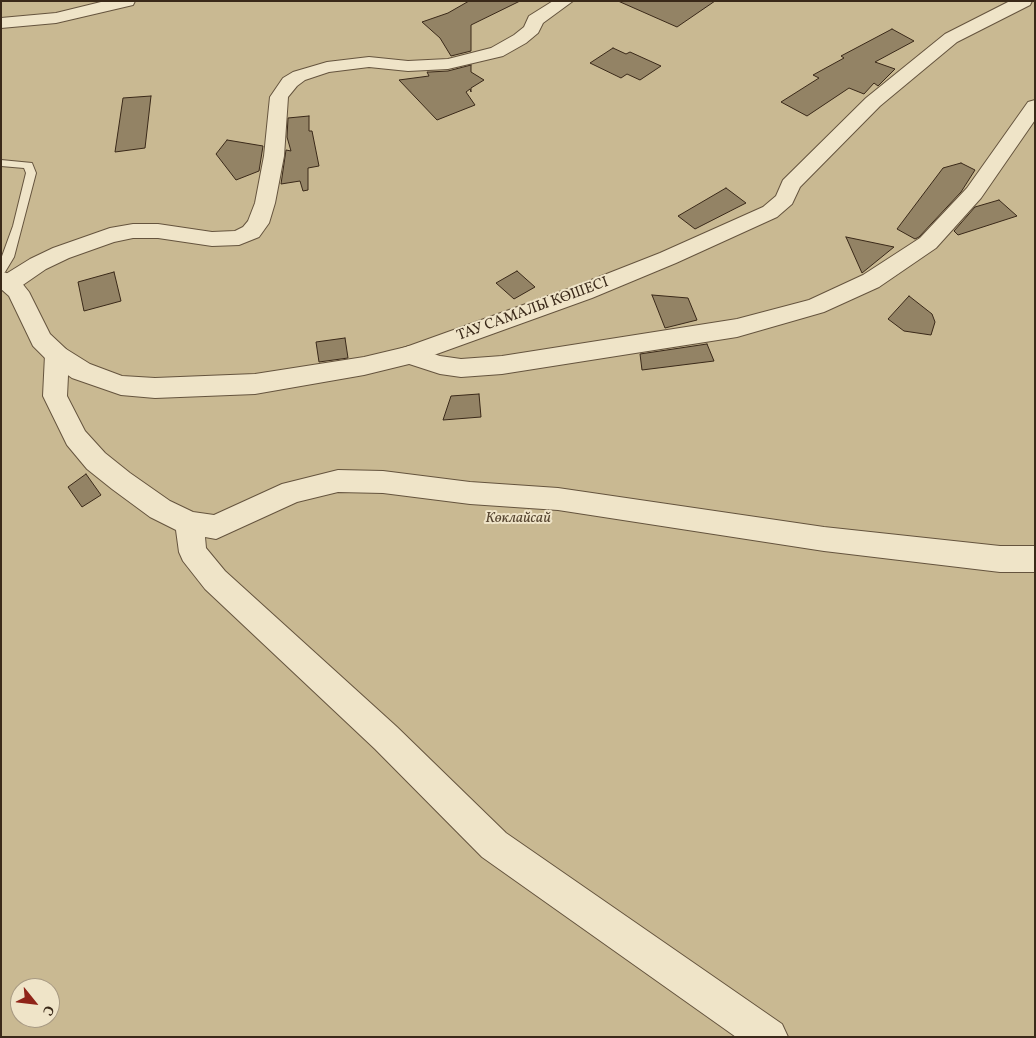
<!DOCTYPE html>
<meta charset="utf-8">
<style>
body{margin:0}
#map{position:relative;width:1036px;height:1038px;overflow:hidden;background:#e6d6ab;font-family:Vollkorn,serif}
canvas{display:block}
.frame{position:absolute;inset:0;border:2px solid #3a2919;pointer-events:none}
.north{position:absolute;left:10px;top:978px;width:50px;height:50px;box-sizing:border-box;background:#efe4c8;border:1px solid #a79982;border-radius:50%;rotate:119deg;font-size:14px;font-weight:700;line-height:20px;text-align:center;color:#3a2919}
.north::after{content:'';display:block;margin:auto;width:18px;height:22px;background:#8f2418;clip-path:polygon(50% 0,100% 100%,50% 72%,0 100%)}
</style>
<div id="map">
<canvas width="1036" height="1038"></canvas>
<div class="frame"></div>
<div class="north">С</div>
</div>
<script>
const g = document.querySelector('canvas').getContext('2d');
g.lineJoin = 'round';
function fillPath(path, color) { g.fillStyle = color; g.fill(path, 'evenodd'); }
const shape = rows => new Path2D(rows.map(r => 'M' + r).join(''));
function stroke(path, color, width, dash) { g.strokeStyle = color; g.lineWidth = width; g.lineCap = dash ? 'butt' : 'round'; g.setLineDash(dash || []); g.stroke(path); }
function write(font, color, halo, rows, align = 'center') {
  g.font = font + ' Vollkorn,serif'; g.lineWidth = 4; g.setLineDash([]); g.textBaseline = 'middle'; g.strokeStyle = halo; g.fillStyle = color; for (const [text, x, y, turn = 0] of rows) {
    g.save(); g.translate(x, y); g.rotate((+turn || 0) * Math.PI / 180); g.textAlign = isNaN(turn) ? turn : align; if (halo) g.strokeText(text, 0, 0); g.fillText(text, 0, 0); g.restore();
  }
}
const green = shape([
 [1,1,1035,1,1035,1037,1,1037],
 [20,988,50,988,50,1018,20,1018]
]);
const building = shape([
 [469,1,520,1,471,25,471,51,451,56,440,38,422,22,448,13,469,1],
 [618,1,715,1,677,27,618,1],
 [892,29,914,41,875,62,895,69,878,86,874,83,864,94,849,88,807,116,781,102,819,78,813,75,844,58,841,56,892,29],
 [613,48,626,54,630,52,661,66,640,80,627,74,621,78,590,63,613,48],
 [471,65,471,72,484,80,471,88,471,92,470,89,466,92,475,105,437,120,399,80,429,76,427,72,430,72,448,71,471,65],
 [151,96,145,148,115,152,123,98,151,96],
 [309,116,309,131,312,131,319,166,308,168,308,190,303,191,300,181,281,184,286,150,291,151,287,137,288,118,309,116],
 [227,140,263,146,259,171,236,180,216,154,227,140],
 [961,163,975,170,961,192,919,237,915,239,897,229,943,168,961,163],
 [726,188,746,203,695,229,678,216,726,188],
 [999,200,1017,216,958,235,954,231,975,207,999,200],
 [846,237,894,247,862,273,846,237],
 [517,271,535,287,514,299,496,283,517,271],
 [114,272,121,301,84,311,78,282,114,272],
 [652,295,688,298,697,320,665,328,652,295],
 [909,296,932,314,935,322,931,335,904,331,888,319,909,296],
 [345,338,348,358,319,362,316,342,345,338],
 [707,344,714,361,642,370,640,354,707,344],
 [479,394,481,417,443,420,451,396,479,394],
 [86,474,101,495,82,507,68,487,86,474]
]);
const service = shape([
 [1,160,32,163,36,173,14,257,5,272,1,273,1,259,13,226,26,173,24,168,1,166,1,160]
]);
const minor = shape([
 [105,1,135,1,133,5,56,23,1,28,1,18,56,13,105,1],
 [553,1,573,1,543,23,538,33,526,43,503,56,448,69,408,71,369,67,329,72,305,80,297,86,288,97,284,156,275,203,269,223,259,237,239,245,212,246,158,238,133,238,114,242,69,258,46,269,17,289,9,291,1,289,1,277,30,259,53,248,110,228,133,224,158,224,212,232,235,231,243,227,248,221,255,203,264,156,270,97,283,78,293,72,327,62,369,57,408,61,448,59,491,48,514,35,524,27,529,16,553,1],
 [1035,100,1035,120,981,198,936,248,879,287,824,312,737,337,502,374,461,377,440,374,400,361,397,355,400,349,409,346,440,356,461,359,502,356,737,319,809,300,863,275,920,238,967,188,1028,102,1035,100],
 [57,346,66,349,69,355,67,396,85,431,105,453,130,473,170,501,193,512,214,515,282,484,338,470,383,471,470,482,558,488,824,527,1000,546,1035,546,1035,572,1000,572,824,551,558,510,470,504,383,493,338,492,297,502,216,539,205,537,206,548,225,571,397,727,506,833,782,1024,788,1037,736,1037,482,857,375,749,205,589,183,561,179,552,176,530,150,517,112,489,87,469,67,445,43,396,45,355,48,349,57,346]
]);
const tertiary = shape([
 [1010,1,1032,1,1030,5,957,42,880,106,800,187,792,204,777,217,676,263,592,298,409,364,364,375,255,394,155,398,121,395,72,378,48,361,33,346,9,296,1,289,1,271,17,277,29,292,50,334,66,349,90,364,122,376,155,378,255,374,364,357,406,347,576,286,660,253,763,207,776,196,783,180,866,98,945,34,1010,1]
]);
const streetNames = [
 ["ТАУ САМАЛЫ КӨШЕСІ",533,310,-20]
];
const parkNames = [
 ["Көклайсай",518,519]
];
fillPath(green, '#c9b992');
fillPath(building, '#938365');
stroke(building, '#3a2919', 1);
stroke(service, '#65543e', 2);
stroke(minor, '#65543e', 2);
stroke(tertiary, '#65543e', 2);
fillPath(service, '#efe4c8');
fillPath(minor, '#efe4c8');
fillPath(tertiary, '#efe4c8');
write('15px', '#3a2919', '#efe4c8', streetNames);
write('italic 15px', '#574631', '#efe4c8', parkNames);
</script>
